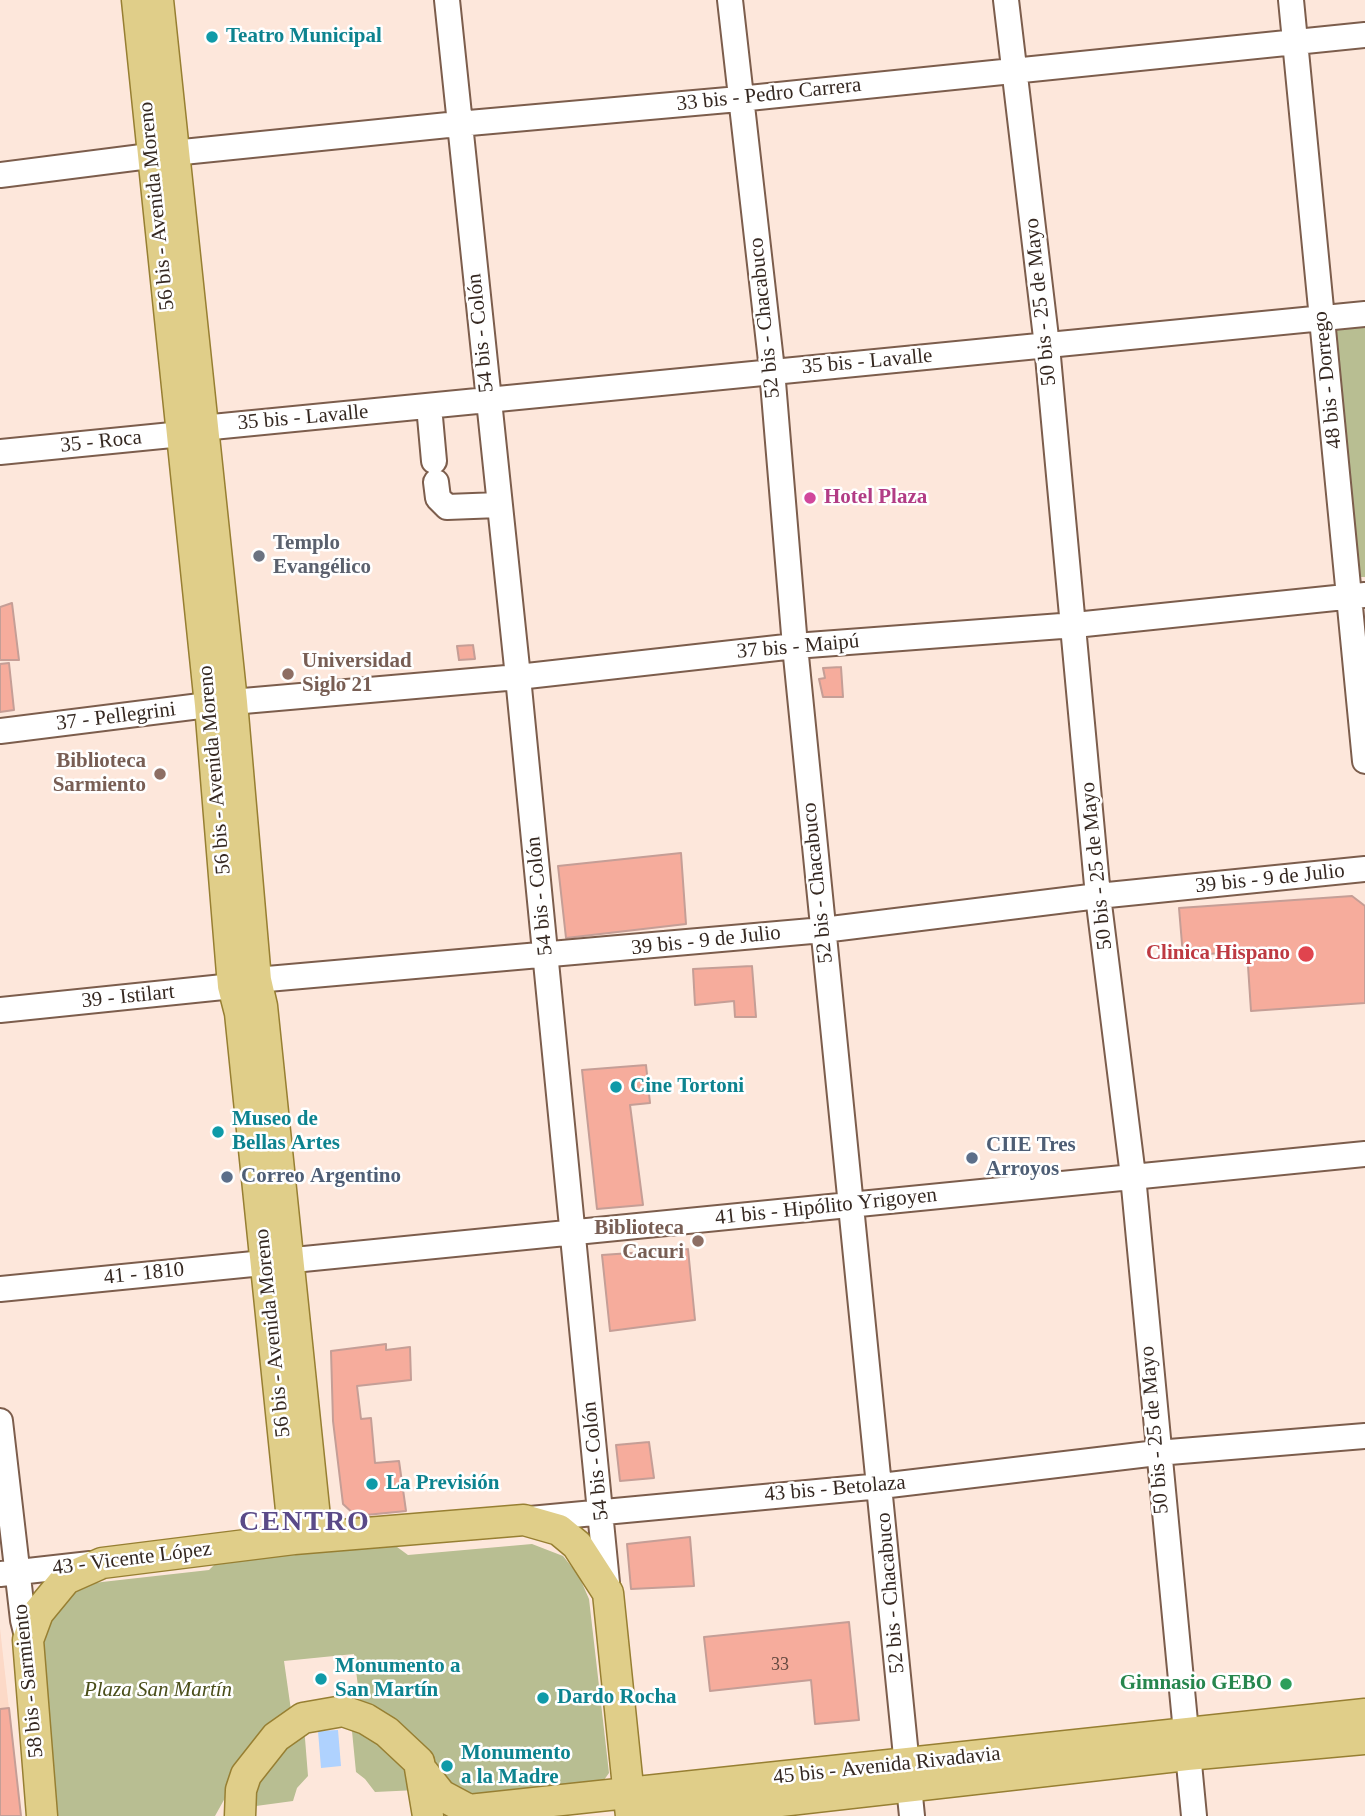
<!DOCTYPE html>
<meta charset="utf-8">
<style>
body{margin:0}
canvas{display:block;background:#fde7db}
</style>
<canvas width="1365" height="1816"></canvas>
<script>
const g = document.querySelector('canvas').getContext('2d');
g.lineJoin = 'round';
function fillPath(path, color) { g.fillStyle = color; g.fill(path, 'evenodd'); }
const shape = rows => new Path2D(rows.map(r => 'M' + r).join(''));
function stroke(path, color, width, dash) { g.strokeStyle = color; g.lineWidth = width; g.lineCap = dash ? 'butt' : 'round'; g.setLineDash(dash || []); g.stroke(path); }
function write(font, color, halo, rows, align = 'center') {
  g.font = font + ' Georgia,serif'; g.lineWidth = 5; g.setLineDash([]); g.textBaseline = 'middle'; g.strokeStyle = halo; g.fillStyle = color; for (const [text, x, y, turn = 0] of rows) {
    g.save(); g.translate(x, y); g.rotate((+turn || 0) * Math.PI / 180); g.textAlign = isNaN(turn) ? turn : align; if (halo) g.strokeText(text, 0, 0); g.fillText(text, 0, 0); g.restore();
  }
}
const built = shape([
 [0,1628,21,1816,0,1816]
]);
const green = shape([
 [1365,322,1365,577,1360,577,1335,325],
 [393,1544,408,1555,532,1544,563,1556,579,1576,589,1599,609,1773,604,1780,593,1786,467,1799,361,1711,354,1654,284,1661,292,1717,240,1771,215,1816,53,1816,42,1645,43,1631,59,1606,73,1594,89,1584,102,1582,209,1570,221,1558],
 [351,1721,395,1746,417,1790,375,1792,365,1779,356,1772],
 [304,1726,308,1776,297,1788,293,1801,256,1806,253,1784]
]);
const water = shape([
 [338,1730,341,1766,321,1768,318,1731]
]);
const building = shape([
 [12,603,19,660,0,660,0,607,12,603],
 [473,645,475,659,459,660,457,646,473,645],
 [9,663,14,710,0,712,0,664,9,663],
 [841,667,843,697,823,697,819,679,825,678,823,668,841,667],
 [681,853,686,924,566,938,558,866,681,853],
 [1352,896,1365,906,1365,1003,1251,1011,1247,951,1183,956,1179,908,1352,896],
 [752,966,756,1017,735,1017,734,1001,695,1005,693,969,752,966],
 [646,1065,650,1103,630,1105,643,1205,597,1209,582,1070,646,1065],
 [688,1249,695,1320,610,1331,602,1255,688,1249],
 [386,1344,386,1350,410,1347,411,1380,357,1386,361,1419,371,1418,375,1463,399,1461,406,1511,356,1516,343,1504,333,1421,331,1351,386,1344],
 [649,1442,654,1478,620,1481,616,1445,649,1442],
 [690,1537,694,1586,631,1589,627,1544,690,1537],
 [849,1622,859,1720,815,1724,811,1680,710,1691,704,1637,849,1622],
 [9,1708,21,1816,0,1816,0,1709,9,1708]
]);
const minor = shape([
 [447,0,518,677,608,1593],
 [730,0,772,370,795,646,912,1816],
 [1006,0,1047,346,1098,896,1133,1176,1194,1816],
 [1291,0,1365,761],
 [0,175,173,153,458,124,739,99,1365,35],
 [429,406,434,461],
 [0,452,182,434,202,428,1365,314],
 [436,482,438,498,447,507,499,505],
 [0,731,232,702,518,677,795,646,1075,625,1365,595],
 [0,1010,233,986,256,980,823,930,1098,896,1365,869],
 [0,1289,1365,1154],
 [0,1421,23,1620,28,1640],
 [530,1519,881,1486,1157,1453,1365,1436],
 [0,1574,90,1564]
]);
const major = shape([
 [137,0,210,705,233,986,240,1013,294,1539],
 [158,0,232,702,256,980,262,1006,317,1537],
 [423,1772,441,1795,469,1810,1365,1714],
 [42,1816,28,1640,38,1613,66,1579,102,1563,294,1539,524,1520,559,1530,577,1545,608,1593,631,1816],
 [240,1816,241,1790,246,1775,276,1737,303,1718,343,1711,366,1719,387,1732,419,1762,428,1816],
 [649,1816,1187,1755,1365,1739]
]);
const markers = [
 [212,37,7,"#0f9aa8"],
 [810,498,7,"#d1479c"],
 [259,556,7,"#6b7280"],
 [288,674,7,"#8d6e63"],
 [160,774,7,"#8d6e63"],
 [1306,954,9,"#e0444e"],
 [616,1087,7,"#0f9aa8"],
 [218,1132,7,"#0f9aa8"],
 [972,1158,7,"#5c6f8a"],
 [227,1177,7,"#5c6f8a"],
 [698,1241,7,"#8d6e63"],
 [372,1484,7,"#0f9aa8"],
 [321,1679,7,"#0f9aa8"],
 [1286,1684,7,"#2e9e5b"],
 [543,1698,7,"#0f9aa8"],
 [447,1766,7,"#0f9aa8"]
];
const numberNames = [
 ["33",780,1665]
];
const cultureNames = [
 ["Teatro Municipal",226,37],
 ["Cine Tortoni",630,1087],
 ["Museo de",232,1120],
 ["Bellas Artes",232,1144],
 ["La Previsión",386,1484],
 ["Monumento a",335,1667],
 ["San Martín",335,1691],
 ["Dardo Rocha",557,1698],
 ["Monumento",461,1754],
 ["a la Madre",461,1778]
];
const streetNames = [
 ["33 bis - Pedro Carrera",769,95,-6],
 ["56 bis - Avenida Moreno",157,206,-96],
 ["50 bis - 25 de Mayo",1041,302,-96],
 ["52 bis - Chacabuco",765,318,-96],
 ["54 bis - Colón",481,333,-96],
 ["35 bis - Lavalle",867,362,-5],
 ["48 bis - Dorrego",1328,380,-96],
 ["35 bis - Lavalle",303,418,-5],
 ["35 - Roca",101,442,-6],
 ["37 bis - Maipú",798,647,-5],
 ["37 - Pellegrini",116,717,-7],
 ["56 bis - Avenida Moreno",215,770,-95],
 ["50 bis - 25 de Mayo",1097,866,-96],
 ["39 bis - 9 de Julio",1270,879,-6],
 ["52 bis - Chacabuco",818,883,-96],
 ["54 bis - Colón",540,896,-96],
 ["39 bis - 9 de Julio",706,941,-6],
 ["39 - Istilart",128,997,-6],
 ["41 bis - Hipólito Yrigoyen",826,1207,-6],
 ["41 - 1810",144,1274,-6],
 ["56 bis - Avenida Moreno",273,1333,-96],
 ["50 bis - 25 de Mayo",1155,1430,-95],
 ["54 bis - Colón",596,1461,-96],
 ["43 bis - Betolaza",835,1489,-5],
 ["43 - Vicente López",132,1559,-7],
 ["52 bis - Chacabuco",891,1593,-95],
 ["58 bis - Sarmiento",29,1681,-96],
 ["45 bis - Avenida Rivadavia",887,1766,-6]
];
const hotelNames = [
 ["Hotel Plaza",824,498]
];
const worshipNames = [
 ["Templo",273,544],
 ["Evangélico",273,568]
];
const educationNames = [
 ["Universidad",302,662,"left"],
 ["Siglo 21",302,686,"left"],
 ["Biblioteca",146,762],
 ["Sarmiento",146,786],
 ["Biblioteca",684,1229],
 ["Cacuri",684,1253]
];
const healthNames = [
 ["Clinica Hispano",1290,954]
];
const serviceNames = [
 ["CIIE Tres",986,1146],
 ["Arroyos",986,1170],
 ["Correo Argentino",241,1177]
];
const leisureNames = [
 ["Gimnasio GEBO",1272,1684]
];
const parkNames = [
 ["Plaza San Martín",158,1690]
];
const districtNames = [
 ["CENTRO",305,1523]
];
fillPath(built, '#fcd9c7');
fillPath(green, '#b8be92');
fillPath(water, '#afd2fe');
fillPath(building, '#f6ac9c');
stroke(building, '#c59e96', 2);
stroke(minor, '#7c5d4c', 28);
stroke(major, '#977f32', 33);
stroke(minor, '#fff', 24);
stroke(major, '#e0ce89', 30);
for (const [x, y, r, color] of markers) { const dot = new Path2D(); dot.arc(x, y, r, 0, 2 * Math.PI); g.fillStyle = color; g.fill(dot); stroke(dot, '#fff', 2.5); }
write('18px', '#654940', null, numberNames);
write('bold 21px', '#0d838f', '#fff', cultureNames, 'left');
write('21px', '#352821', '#fff', streetNames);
write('bold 21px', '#b23c85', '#fff', hotelNames, 'left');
write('bold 21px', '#5b616d', '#fff', worshipNames, 'left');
write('bold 21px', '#785e54', '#fff', educationNames, 'right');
write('bold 21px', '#be3a42', '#fff', healthNames, 'right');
write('bold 21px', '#4e5e75', '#fff', serviceNames, 'left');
write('bold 21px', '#27864d', '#fff', leisureNames, 'right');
write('italic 21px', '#4a4e1a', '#fff', parkNames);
g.letterSpacing = '2px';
write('bold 28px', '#5a4a88', '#fff', districtNames);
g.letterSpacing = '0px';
</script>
